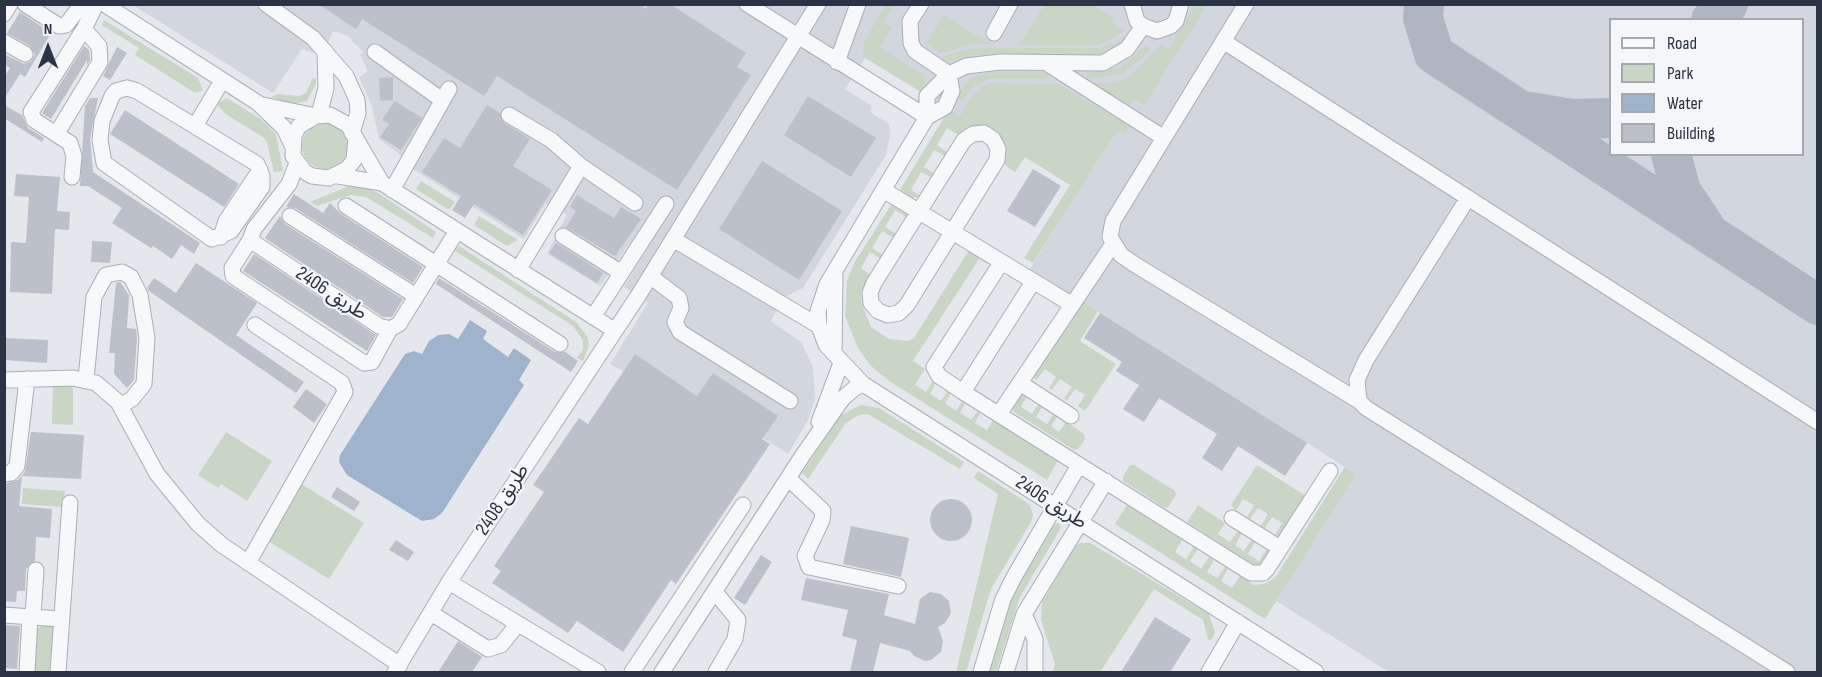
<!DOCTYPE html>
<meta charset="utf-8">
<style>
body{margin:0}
#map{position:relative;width:1822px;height:677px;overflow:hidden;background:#e4e7ec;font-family:"Sofia Sans Condensed",sans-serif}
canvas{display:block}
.frame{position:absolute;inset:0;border:6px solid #2b3445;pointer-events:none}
.legend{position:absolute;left:1609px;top:18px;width:195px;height:138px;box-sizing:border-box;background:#f4f6f9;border:2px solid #a4a8b1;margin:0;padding:8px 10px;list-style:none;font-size:18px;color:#2b3445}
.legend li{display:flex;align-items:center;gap:12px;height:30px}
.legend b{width:30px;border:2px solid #a4a8b1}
.north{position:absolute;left:18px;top:18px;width:60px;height:60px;-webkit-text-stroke:4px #f4f6f9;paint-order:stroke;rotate:0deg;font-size:16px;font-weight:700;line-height:24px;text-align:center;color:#2b3445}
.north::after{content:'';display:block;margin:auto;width:21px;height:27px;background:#2b3445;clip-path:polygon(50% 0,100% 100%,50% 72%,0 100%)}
</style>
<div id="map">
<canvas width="1822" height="677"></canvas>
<div class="frame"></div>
<ul class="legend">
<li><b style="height:8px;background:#f7f8fa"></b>Road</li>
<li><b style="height:16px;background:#c9d6c5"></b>Park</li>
<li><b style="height:16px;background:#9fb4cc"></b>Water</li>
<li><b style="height:16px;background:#bbc0ca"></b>Building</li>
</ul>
<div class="north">N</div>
</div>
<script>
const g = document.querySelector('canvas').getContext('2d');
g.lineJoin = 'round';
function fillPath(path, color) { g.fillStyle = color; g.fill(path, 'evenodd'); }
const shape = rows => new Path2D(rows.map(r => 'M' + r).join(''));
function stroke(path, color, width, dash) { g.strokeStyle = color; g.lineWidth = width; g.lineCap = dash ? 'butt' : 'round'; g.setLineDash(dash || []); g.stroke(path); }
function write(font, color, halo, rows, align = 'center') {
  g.font = font + ' "Sofia Sans Condensed","Noto Sans Arabic",sans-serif'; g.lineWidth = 4.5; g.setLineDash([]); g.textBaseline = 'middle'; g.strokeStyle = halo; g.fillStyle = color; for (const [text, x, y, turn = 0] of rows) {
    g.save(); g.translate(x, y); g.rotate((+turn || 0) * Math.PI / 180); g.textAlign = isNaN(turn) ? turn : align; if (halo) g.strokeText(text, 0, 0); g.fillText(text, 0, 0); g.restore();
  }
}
const built = shape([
 [133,5,1817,5,1817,672,1389,672,1276,601,1356,474,1030,269,1117,130,968,121,865,58,845,89,872,106,870,112,889,124,890,135,886,155,803,288,784,297,771,321,801,342,813,367,815,399,808,420,788,454,635,355,623,371,610,364,648,303,624,287,645,252,630,243,600,286,547,254,567,215,546,203,524,239,413,169,414,165,379,139,372,106,359,77,368,71,360,55,363,52,348,36,333,31,325,51,313,53,302,49,273,93],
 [1610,20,1802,20,1802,154,1610,154]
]);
const green = shape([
 [1045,4,1092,5,1114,18,1111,23,1123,31,1105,43,1096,45,1019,45],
 [886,5,895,5,883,22,892,28,880,48,923,74,926,84,921,92,866,58,863,51,864,41],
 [1195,5,1207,5,1144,105,1133,99,1129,106,1091,83,1110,83,1124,79,1136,71,1160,45,1168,49],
 [944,15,991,44,974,44,940,53,926,44],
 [104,20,198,78,203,90,195,93,135,55,139,48,102,25],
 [1128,34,1133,36,1111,53,1097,56,969,55,947,62,943,56,973,48,1099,48,1117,42],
 [1145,46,1150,48,1144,57,1122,74,1087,79,1087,73,1120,68],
 [991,72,1048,72,1048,79,989,79,975,85,962,101,956,98,965,84,972,78],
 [313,78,316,79,316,84,307,101,292,104,271,97,277,94,299,96,306,93],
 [991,83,1058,84,1130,126,1125,134,1117,131,1033,263,1024,258,1070,185,1025,157,1015,172,1005,165,1004,145,996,132,972,127,963,130,960,136,947,128,937,145,947,152,945,156,934,150,924,167,935,174,932,178,921,172,911,190,920,196,912,198,900,190,949,109,960,116,973,95,981,87],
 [227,98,262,120,276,134,283,171,274,172,267,142,263,137,227,115,218,106,218,103],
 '302 146a23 23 0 1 1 46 0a23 23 0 1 1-46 0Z',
 [421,181,455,202,449,210,416,189],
 [349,186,367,188,378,193,436,232,433,238,366,197,350,195,317,206,310,202],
 [893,202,909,212,906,217,895,210,885,227,896,234,894,238,882,231,872,248,883,255,881,259,870,252,861,268,870,275,861,292,862,304,871,327,889,339,908,341,914,338,971,247,991,259,988,264,979,259,913,361,925,369,915,385,926,392,933,381,936,383,930,394,941,401,948,390,951,393,945,403,956,411,963,400,966,402,960,413,971,420,979,410,981,411,975,423,987,430,994,419,1058,460,1047,480,889,381,870,365,858,348,845,316,847,281,854,263],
 [479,216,518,240,507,246,474,225],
 [459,246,576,322,587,336,589,345,583,361,577,358,583,350,583,340,573,326,455,251],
 [1080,299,1098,311,1080,341,1116,364,1085,411,1078,406,1085,395,1075,389,1067,401,1064,398,1072,387,1060,379,1052,390,1049,388,1056,377,1045,369,1037,380,1032,377],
 [53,383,69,384,73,388,73,425,52,424],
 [1021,393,1027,397,1021,407,1032,414,1038,405,1042,407,1036,417,1047,424,1053,415,1057,417,1051,426,1059,432,1066,422,1084,434,1085,439,1078,449,1074,450,1014,412,1011,408],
 [861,405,879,408,964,462,960,469,868,414,859,415,846,423,808,479,802,473,841,415],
 [226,432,272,461,247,501,221,484,218,488,198,475],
 [1130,465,1134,465,1175,491,1176,495,1168,507,1165,508,1123,481,1123,477],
 [1257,465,1306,496,1280,537,1275,535,1282,523,1272,517,1265,528,1261,526,1268,514,1258,508,1250,519,1247,517,1254,505,1243,499,1236,510,1231,505],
 [1345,467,1356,474,1265,619,1115,524,1127,505,1182,540,1175,552,1186,559,1194,547,1198,549,1190,561,1201,569,1209,557,1214,560,1207,572,1217,578,1225,567,1228,569,1221,581,1232,588,1240,576,1254,585,1264,584,1275,578],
 [978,471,1029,504,1033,514,1031,522,991,589,966,672,956,672,998,494,974,478],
 [300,483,364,523,329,579,265,539],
 [23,488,65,491,63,507,22,504],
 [1198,505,1225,523,1218,534,1230,542,1238,531,1242,533,1235,545,1244,551,1251,540,1255,542,1248,554,1259,561,1267,549,1271,552,1261,569,1187,522],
 [1059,523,1061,528,1020,597,996,672,987,672,1012,595,1055,524],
 [1081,543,1090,543,1209,614,1215,632,1212,639,1208,640,1203,620,1154,589,1100,672,1053,672,1055,664,1041,620,1042,602,1075,546],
 [43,625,56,627,54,672,34,672,37,629]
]);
const water = shape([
 [470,320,487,331,483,339,508,357,514,348,531,360,519,380,524,385,442,513,434,519,422,521,347,475,339,462,340,455,405,354,414,351,422,354,429,341,438,335,449,334,458,339]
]);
const taxiway = shape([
 [1424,4,1423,18,1434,54,1818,305],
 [1711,20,1728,4],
 [1530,112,1572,119,1610,118],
 [1671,154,1681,191,1705,227]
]);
const building = shape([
 [318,4,639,4,646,9,649,4,670,4,746,53,737,67,751,75,677,190,497,76,484,96,362,19,356,29],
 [20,12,51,33,25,77,20,74,4,99,4,77,10,68,4,64,4,54,24,64,30,62,35,55,30,46,7,33],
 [84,46,89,50,90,60,87,65,87,60,51,119,42,113],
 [117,47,127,53,110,80,103,76],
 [393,77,393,100,380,101,379,78],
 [808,96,876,138,851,177,784,135],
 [90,98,98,98,90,139,93,172,200,243,194,254,181,245,172,259,153,246,151,248,112,223,122,208,88,186,80,186,85,106],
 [395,101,422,118,401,150,380,137,389,124,382,120],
 [4,105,22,115,28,128,44,138,42,142,4,118],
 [487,105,500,113,504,123,530,139,513,166,552,190,523,235,474,204,465,218,452,210,461,196,422,172,444,138,460,148],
 [125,110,239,184,224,207,110,134],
 [762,161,842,211,799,280,719,229],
 [1033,169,1061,186,1035,227,1007,211],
 [16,174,60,177,57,211,70,212,69,230,55,229,52,294,10,292,11,242,26,243,29,197,14,196],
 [294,194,323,213,330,203,341,214,423,267,413,283,295,208,286,207],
 [577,195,614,218,621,207,641,219,615,256,566,227,576,211,570,207],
 [280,216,285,224,403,299,392,317,383,317,265,238],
 [92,241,112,242,110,263,91,262],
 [556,243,603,273,597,283,549,253],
 [254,254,376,335,367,351,243,271],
 [196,263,257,303,236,335,304,382,296,393,149,291,147,288,154,278,176,293],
 [439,278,555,352,565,352,578,361,571,372,436,284],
 [120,282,129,295,127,328,136,329,137,338,134,380,127,388,114,374,115,353,109,353,116,283],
 [1100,313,1307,443,1285,476,1238,446,1222,471,1202,458,1217,434,1159,398,1144,422,1123,409,1139,385,1116,371,1122,362,1084,338],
 [4,338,48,340,47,363,4,360],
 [635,354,697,396,713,373,778,416,762,439,770,444,676,584,671,580,623,652,577,621,568,633,492,583,501,571,494,566,544,492,533,485,579,418,588,424],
 [306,389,327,404,314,423,293,407],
 [31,432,84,435,81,479,22,476,19,506,52,509,50,538,36,537,35,561,26,569,25,591,17,591,16,602,4,601,4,484,18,480,25,472],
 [337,487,360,502,354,511,331,497],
 '930 520a21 21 0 1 1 42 0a21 21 0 1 1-42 0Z',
 [851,526,909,538,901,577,843,564],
 [396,540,414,552,408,561,389,550],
 [761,555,772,562,745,605,734,598],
 [806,578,889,594,884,615,915,624,920,599,930,592,941,594,949,601,951,613,945,623,938,627,943,641,941,652,931,660,925,661,914,656,910,651,880,643,873,672,850,672,857,640,842,636,848,610,801,600],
 [1155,617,1191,639,1170,672,1121,672],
 [4,625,20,626,17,669,4,668],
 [458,641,482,657,472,672,438,672]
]);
const minor = shape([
 [25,4,59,26,66,25,82,4],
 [104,4,258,103,284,128,292,145],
 [266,4,313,38,346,76,357,100,358,113,352,133],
 [747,4,927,117],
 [921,4,910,21,911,43,915,51,949,74,952,91,945,107,927,117,827,284,818,311,819,326,826,345,863,384,1316,672],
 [1132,4,1137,21,1143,26,1157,31,1171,26,1176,21,1181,4],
 [1246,4,1113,221,1110,237,1121,255,1134,264,1359,401],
 [4,14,10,4],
 [994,33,1010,4],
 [1223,41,1818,422],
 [4,42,25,54],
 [375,52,442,100],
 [837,62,858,4],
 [1048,64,1164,138],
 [127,88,137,91,257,164,262,176,262,187,231,231,212,239,104,163,100,140,102,121,112,96,116,91,127,88],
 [263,105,316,116],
 [319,115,326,88,325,51],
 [509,115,551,140,581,166,635,203],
 [927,117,927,96,949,74,966,66,1000,62,1103,63,1127,49,1143,26],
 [195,126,222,81],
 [57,133,100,62,99,46,84,29],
 [984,133,993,139,998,149,997,160,907,305,899,313,888,315,878,311,871,303,870,293,874,283,964,140,973,134,984,133],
 [356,138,354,160,347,169,329,178,312,176,305,172,293,156,294,135,299,126,316,116,330,115,348,125,382,183],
 [297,163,289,184,254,229,250,240,379,326,390,329,399,324,457,231],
 [338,176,382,183,614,330],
 [72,177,74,156,70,143,34,120,31,112,84,29,96,4],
 [392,190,449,89],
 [885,191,1071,304],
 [1468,198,1366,360,1357,380,1359,401,1366,408,1787,672],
 [346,206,560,344],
 [290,216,416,296],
 [563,236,620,272],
 [221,237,226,221,260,170],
 [673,239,819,326],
 [250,240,232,268,233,276,364,363,372,362,390,329],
 [1001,263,934,367,939,376,963,392,1251,573,1263,573,1267,569,1330,471],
 [518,270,581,166],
 [650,276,679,298,681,308,675,322,680,332,790,401],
 [593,317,666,204],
 [834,353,835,276],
 [86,379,94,297,106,275,122,272,131,277,140,295,147,338,144,384,132,399,120,406],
 [4,380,73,378,96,383,118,402,157,474,198,524,222,545,400,665],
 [1020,383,1071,416],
 [963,392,1033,282],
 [999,414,1113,244],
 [819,422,841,363],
 [4,474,11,473,17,466,27,379],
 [788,478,823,511,822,520,805,556,809,567,898,586],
 [1232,518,1280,548],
 [248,563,345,392,342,383,255,325],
 [449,582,598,672],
 [715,592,738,620,735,639,716,672],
 [431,613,488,649,501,645,517,625],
 [1024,614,1035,639,1035,672],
 [4,615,61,619],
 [33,617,36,570],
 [27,672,30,617],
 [58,672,70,503],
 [395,672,449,582,638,296,818,4],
 [632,672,743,505],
 [662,672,803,455,843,398,855,388,863,384],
 [981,672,1003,599,1014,577,1079,465],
 [1006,672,1024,614,1106,481],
 [1209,672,1238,622]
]);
const streetNames = [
 ["طريق 2406",331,294,33],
 ["طريق 2408",503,500,-57],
 ["طريق 2406",1051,503,33]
];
fillPath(built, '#d2d6de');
fillPath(green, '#c9d6c5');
fillPath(water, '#9fb4cc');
stroke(taxiway, '#b0b6c1', 40);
fillPath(building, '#bbc0ca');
stroke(minor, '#a9aeb7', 17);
stroke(minor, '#f7f8fa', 15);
write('20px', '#2b3445', '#f4f6f9', streetNames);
</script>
